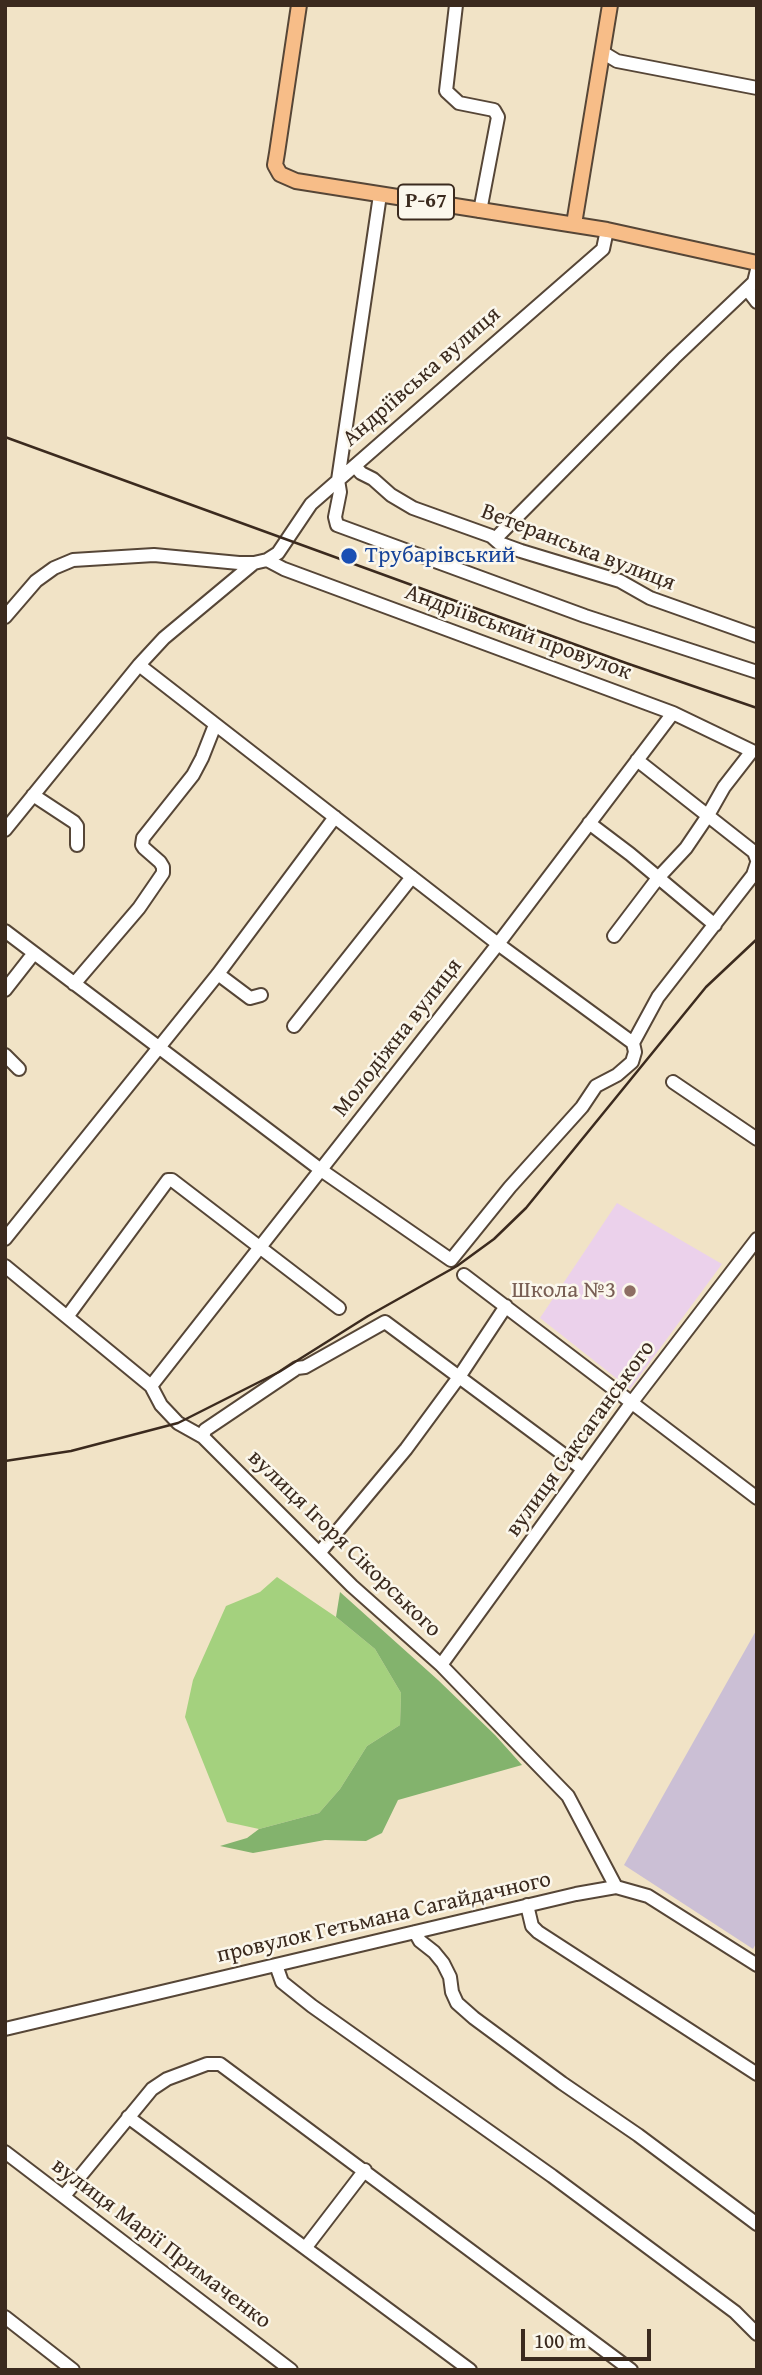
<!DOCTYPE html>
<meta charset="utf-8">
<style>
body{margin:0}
#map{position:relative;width:762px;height:2375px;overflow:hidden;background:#f1e3c6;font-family:"Gentium Book Plus",serif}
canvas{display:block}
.frame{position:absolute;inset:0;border:7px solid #3b2a1e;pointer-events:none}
.scale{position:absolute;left:521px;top:2329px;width:130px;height:32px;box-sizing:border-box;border:4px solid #3b2a1e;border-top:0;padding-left:9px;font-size:21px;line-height:24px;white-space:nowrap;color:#3b2a1e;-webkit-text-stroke:5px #fbf7ec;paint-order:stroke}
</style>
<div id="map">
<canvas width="762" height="2375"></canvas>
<div class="frame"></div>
<div class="scale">100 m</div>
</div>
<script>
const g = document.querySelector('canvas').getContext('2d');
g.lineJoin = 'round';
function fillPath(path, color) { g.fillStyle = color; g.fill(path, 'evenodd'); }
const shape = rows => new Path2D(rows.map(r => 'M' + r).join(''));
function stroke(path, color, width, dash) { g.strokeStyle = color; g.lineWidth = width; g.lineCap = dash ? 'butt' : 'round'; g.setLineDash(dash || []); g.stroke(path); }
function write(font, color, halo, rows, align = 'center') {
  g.font = font + ' "Gentium Book Plus",serif'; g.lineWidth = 5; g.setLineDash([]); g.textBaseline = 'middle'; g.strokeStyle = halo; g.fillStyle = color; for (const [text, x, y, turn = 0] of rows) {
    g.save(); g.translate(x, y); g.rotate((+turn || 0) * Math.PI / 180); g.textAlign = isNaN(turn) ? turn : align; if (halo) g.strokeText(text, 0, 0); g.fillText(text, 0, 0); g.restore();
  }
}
const built = shape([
 [617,1203,722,1264,630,1389,540,1318]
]);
const industrial = shape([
 [757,1629,757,1942,753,1949,624,1865]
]);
const green = shape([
 [277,1577,336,1617,375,1649,401,1693,400,1725,367,1746,340,1789,319,1813,259,1829,227,1822,185,1717,193,1680,226,1606,260,1592]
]);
const forest = shape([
 [340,1592,438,1680,495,1735,522,1765,398,1800,382,1833,366,1841,325,1840,253,1853,220,1846,247,1838,259,1829,319,1813,340,1789,367,1746,400,1725,401,1693,375,1649,336,1617]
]);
const minor = shape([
 [456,5,446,91,459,103,494,110,498,117,480,211],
 [602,52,617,61,757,88],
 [380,195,338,480,340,492,335,517,337,525,585,616,757,672],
 [747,289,757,302],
 [355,466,361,473,373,479,391,495,413,508,491,536,499,543,521,551,620,581,650,598,757,636],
 [495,539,674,358,754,282,757,270],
 [267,560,284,569,673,713,752,751,724,787,707,817,686,848,658,878,614,936],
 [5,617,36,581,54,568,73,560,154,555,239,563,254,563,267,560,278,553,311,504,603,249,607,230],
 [139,665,498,944,633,1043],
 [637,760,754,852,757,860],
 [33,795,74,822,77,826,77,845],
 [589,823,630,854,715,925],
 [5,830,139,665,164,638,254,563],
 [5,931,321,1170,451,1260,510,1187,582,1107,596,1086,617,1075,632,1062,635,1052,633,1043,658,997,753,875,757,863],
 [218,974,250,998,261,995],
 [74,984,139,908,163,873,163,867,160,862,144,848,142,845,143,838,193,775,202,758,215,725],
 [5,990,34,953],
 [294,1026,412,877],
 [5,1055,19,1069],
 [673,1082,757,1139],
 [5,1239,218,974,335,817],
 [5,1266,151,1386,161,1405,178,1423,203,1437,352,1586,441,1665,568,1796,616,1887],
 [464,1275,757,1498],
 [67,1317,168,1180,172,1180,339,1308],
 [151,1386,498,944,673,713],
 [203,1437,205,1430,297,1368,305,1367,385,1322,583,1469],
 [320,1552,406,1449,459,1377,506,1306],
 [441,1665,632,1402,757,1239],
 [527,1905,532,1926,538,1932,757,2074],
 [415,1932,420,1941,434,1952,443,1963,450,1977,452,1992,457,2003,474,2018,562,2083,638,2135,757,2224],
 [276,1965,282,1982,312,2006,552,2176,735,2312,757,2334],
 [5,2029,576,1894,616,1887,648,1896,757,1965],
 [128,2117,470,2370],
 [5,2152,291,2370],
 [64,2196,152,2089,167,2079,207,2064,220,2064,631,2370],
 [306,2247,365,2170],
 [5,2317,73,2370]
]);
const major = shape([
 [299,5,277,153,275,165,280,174,296,181,607,230,757,263],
 [574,224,610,5]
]);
const rail = shape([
 [5,437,626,663,757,708],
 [5,1461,71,1451,178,1423,279,1372,368,1316,457,1266,494,1239,526,1208,706,987,757,939]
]);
const markers = [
 [349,556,9,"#1a4fb4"],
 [630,1291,7,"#8d6e63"]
];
const shields = [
 [426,202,56]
];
const shieldNames = [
 ["Р-67",426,202]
];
const streetNames = [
 ["Андріївська вулиця",422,377,-41],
 ["Ветеранська вулиця",578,548,21],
 ["Андріївський провулок",518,633,20],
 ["Молодіжна вулиця",398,1038,-52],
 ["вулиця Саксаганського",581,1439,-54],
 ["вулиця Ігоря Сікорського",344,1544,44],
 ["провулок Гетьмана Сагайдачного",384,1918,-13],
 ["вулиця Марії Примаченко",161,2244,37]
];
const transitNames = [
 ["Трубарівський",365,556]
];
const educationNames = [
 ["Школа №3",616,1291]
];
fillPath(built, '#ebd1eb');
fillPath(industrial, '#cbbfd5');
fillPath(green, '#a4d17e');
fillPath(forest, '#83b36d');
stroke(minor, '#564637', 16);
stroke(major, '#564637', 18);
stroke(minor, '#fff', 12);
stroke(major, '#f7bd88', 14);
stroke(rail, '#3b2a1e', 2.5);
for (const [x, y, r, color] of markers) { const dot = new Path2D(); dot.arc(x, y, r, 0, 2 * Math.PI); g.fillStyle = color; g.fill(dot); stroke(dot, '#fbf7ec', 2.5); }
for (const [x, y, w] of shields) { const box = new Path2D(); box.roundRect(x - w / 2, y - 17.5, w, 35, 5); g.fillStyle = '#fbf7ec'; g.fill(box); stroke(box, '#3b2a1e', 2); }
write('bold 21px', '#3b2a1e', null, shieldNames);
write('23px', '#3b2a1e', '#fbf7ec', streetNames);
write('23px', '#164399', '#fbf7ec', transitNames, 'left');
write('23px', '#785e54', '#fbf7ec', educationNames, 'right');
</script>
